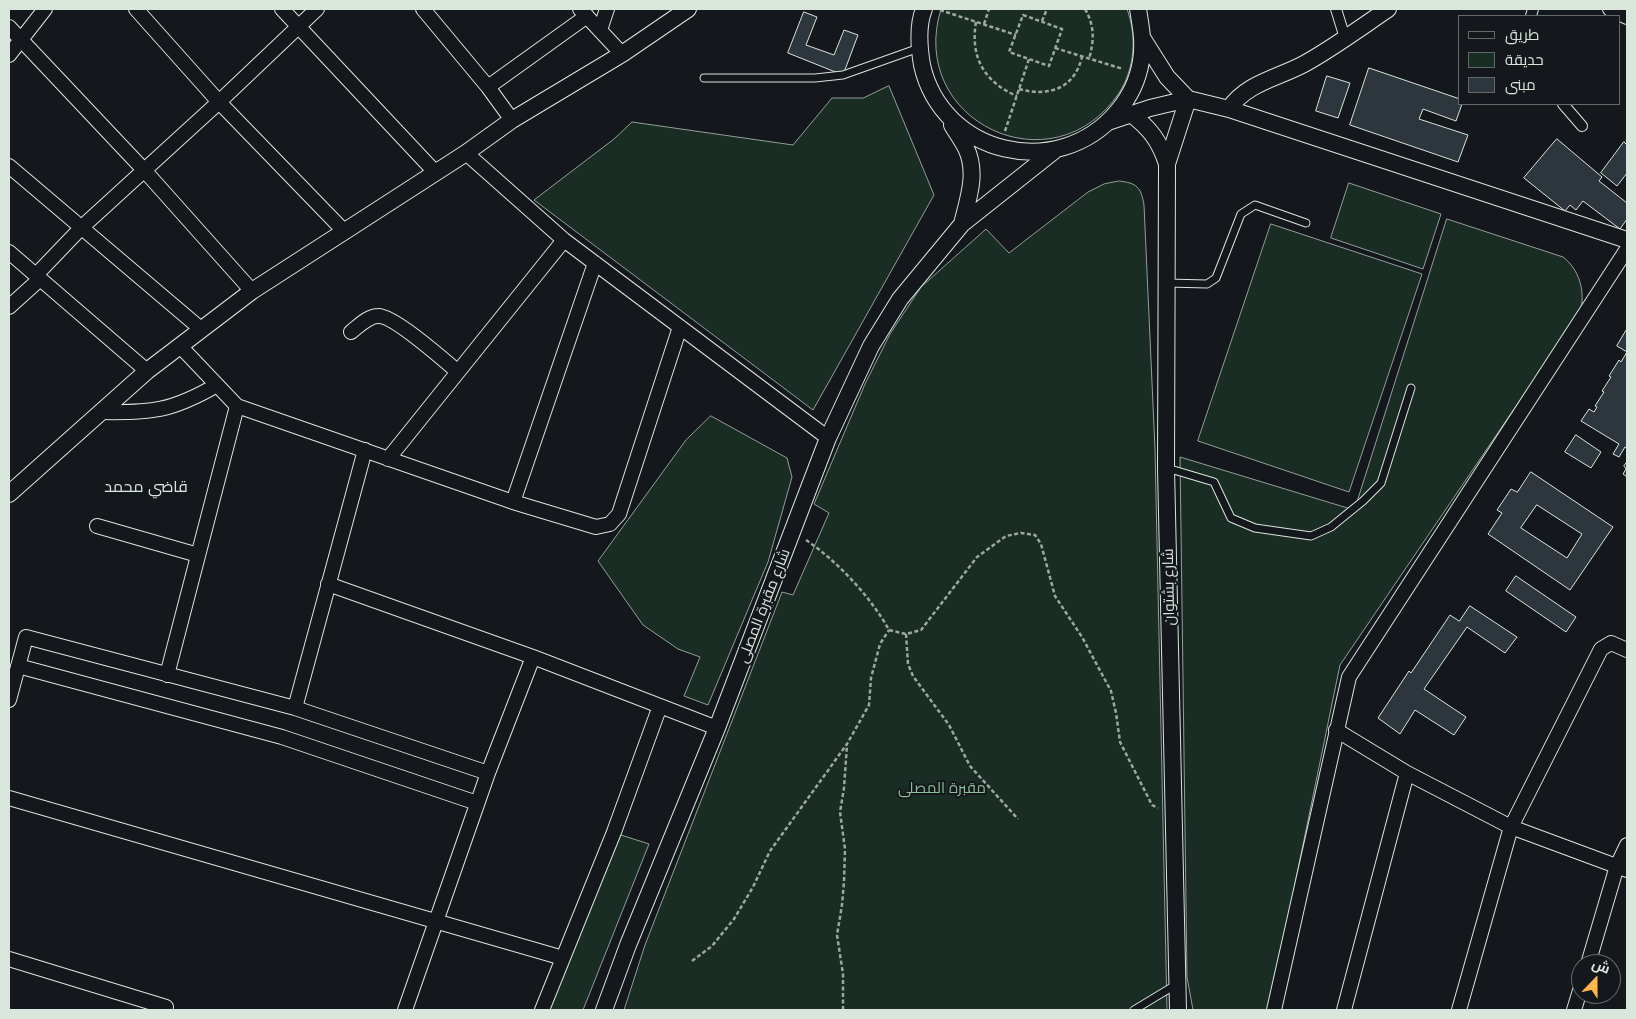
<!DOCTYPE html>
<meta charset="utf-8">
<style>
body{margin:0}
#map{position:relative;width:1636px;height:1019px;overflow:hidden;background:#14181c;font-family:Quicksand,Cairo,sans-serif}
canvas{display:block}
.frame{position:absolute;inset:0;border:10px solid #d8e6dc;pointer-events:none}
.legend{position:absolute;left:1458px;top:15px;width:162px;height:90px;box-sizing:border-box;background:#14181c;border:1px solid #626a69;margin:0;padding:6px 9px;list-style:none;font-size:15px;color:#d8e6dc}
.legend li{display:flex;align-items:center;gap:10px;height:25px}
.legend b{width:25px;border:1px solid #626a69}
.north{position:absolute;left:1571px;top:954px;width:50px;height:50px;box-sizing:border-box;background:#14181c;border:1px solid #626a69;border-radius:50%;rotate:22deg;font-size:14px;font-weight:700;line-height:20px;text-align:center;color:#d8e6dc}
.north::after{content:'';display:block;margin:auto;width:18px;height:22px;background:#ffb74d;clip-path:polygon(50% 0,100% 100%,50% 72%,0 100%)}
</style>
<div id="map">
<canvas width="1636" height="1019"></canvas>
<div class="frame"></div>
<ul class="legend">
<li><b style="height:6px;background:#14181c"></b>طريق</li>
<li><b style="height:14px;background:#1a2d24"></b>حديقة</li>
<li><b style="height:14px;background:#2c363c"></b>مبنى</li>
</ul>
<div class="north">ش</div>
</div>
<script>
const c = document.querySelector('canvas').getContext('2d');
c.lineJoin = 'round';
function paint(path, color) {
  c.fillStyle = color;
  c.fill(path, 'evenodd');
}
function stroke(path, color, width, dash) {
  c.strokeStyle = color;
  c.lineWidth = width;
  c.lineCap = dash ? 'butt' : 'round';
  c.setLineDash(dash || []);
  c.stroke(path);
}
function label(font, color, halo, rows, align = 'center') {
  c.font = font + ' Quicksand,Cairo,sans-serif';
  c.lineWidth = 4;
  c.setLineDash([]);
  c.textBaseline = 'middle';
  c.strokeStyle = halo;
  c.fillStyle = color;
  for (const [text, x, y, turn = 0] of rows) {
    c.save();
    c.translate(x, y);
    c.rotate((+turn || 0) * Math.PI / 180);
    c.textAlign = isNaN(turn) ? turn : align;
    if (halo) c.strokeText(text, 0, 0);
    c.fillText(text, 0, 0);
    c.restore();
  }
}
const green = new Path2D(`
 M941 9H1127C1137 36 1135 68 1119 93 1053 191 906 121 941 9Z
 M889 86 934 195 813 410 534 200 614 139 632 122 793 145 832 98H863Z
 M1119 181C1137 183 1141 187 1144 205L1155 449 1167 1010H624L645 945 782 592 793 595 829 513 814 504 865 384 890 334 921 287 986 229 1009 253 1088 192 1104 184Z
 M1349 183 1441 214 1423 269 1331 238Z
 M1447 219 1563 257C1579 269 1586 292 1580 312L1340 665 1269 1010H1193L1187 977 1180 457 1354 510Z
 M1271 224 1422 274 1349 492 1198 441Z
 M711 416 787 458 792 477 768 562 708 705 684 696 700 657 678 649 643 625 598 561 686 440Z
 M621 835 649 844 583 1010H548Z`);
const building = new Path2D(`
 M804 12 817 17 806 45 834 55 844 30 858 35 843 75 788 53Z
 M1369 68 1460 99V104H1462L1456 121 1423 109 1419 119 1468 135 1458 162 1350 125Z
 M1327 76 1350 83 1338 118 1316 111Z
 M1557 139 1602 177 1599 181 1627 203V219L1620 229 1583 201 1576 210 1570 205 1565 211 1524 178Z
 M1624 142 1627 145V173L1617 186 1601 173Z
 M1627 329V448L1625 447 1619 457 1613 454 1619 444 1581 421 1589 409 1594 412 1597 407 1595 406 1604 392 1602 391 1611 377 1609 376 1619 360 1621 362 1627 352 1617 346Z
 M1576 435 1601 452 1591 468 1565 452Z
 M1627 462V477L1623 474 1626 469 1624 466Z
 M1531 472 1613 527 1570 590 1488 534 1502 513 1497 510 1511 489 1517 492ZM1537 505 1582 534 1567 558 1521 528Z
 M1516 576 1576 617 1566 632 1506 591Z
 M1470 606 1517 637 1505 653 1467 627 1424 689 1466 717 1454 735 1415 710 1400 734 1378 718 1409 671 1411 673 1450 615 1459 621Z`);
const path = new Path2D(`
 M1085 9C1095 26 1094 41 1089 59
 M940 10 1016 35
 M1023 15 1062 29 1049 66 1009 52Z
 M1042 21 1047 9
 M976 22C970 57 984 82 1017 96
 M984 24 989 9
 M1055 48 1123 69
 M1019 89C1049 97 1074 89 1082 57
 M1005 131 1029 59
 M806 540C837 561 871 597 889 630L906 634 921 630 977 557 1006 536 1021 533 1035 535 1041 544 1055 596 1082 637 1111 691 1116 713 1120 742 1152 805 1158 808
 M906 634 908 664 913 676 949 725 970 766 1018 819
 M692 961 712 946 734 919 753 887 770 851 847 744 869 705 871 678 880 644 889 630
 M843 1010V974L837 935 842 905 844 882 845 849 840 812 844 788 847 745`);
const service = new Path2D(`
 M704 78H815L843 75 919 48
 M1167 283 1207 284 1216 278 1241 214 1255 205 1306 223
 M1167 468 1214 482 1231 518 1255 528 1311 536 1331 527 1363 501 1381 483 1411 388
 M1134 1010 1177 984`);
const pedestrian = new Path2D(`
 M1336 9 1345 38
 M1531 16 1533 9
 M1563 104 1582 126`);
const minor = new Path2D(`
 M136 9 219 102 345 232
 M282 9 435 172
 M423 9 488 87 512 120
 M580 9 622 54
 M1610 9 1627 17
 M9 27 144 170 252 291
 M600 30 607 9
 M9 55 45 9
 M488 87 587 16
 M466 153 564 240 828 438
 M9 166 201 329
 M9 252 147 371
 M36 275 82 227 219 102 317 9
 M9 307 40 279
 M351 332C359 326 368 316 378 316 393 315 444 360 458 372
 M180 346 237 406 513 502 596 527 610 524 619 514 680 327
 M101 412C152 413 172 411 217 385
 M388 459 564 240
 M513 502 595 263
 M97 526 198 555
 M328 584 533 657 717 728
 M18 666 282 737 477 803
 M167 675 237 406
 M9 700 26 637 295 708 488 773
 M295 708 365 450
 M1336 730 1407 773 1511 827 1627 870
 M9 798 563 958
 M9 959 166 1007 165 1010
 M1588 964 1617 866 1627 845
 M405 1010 488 773 533 657
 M542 1010 614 832 660 706
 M1274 1010 1349 677 1627 249
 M1344 1010 1407 773
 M1459 1010 1511 827 1601 649 1611 643 1627 650
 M1574 1010 1581 987`);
const tertiary = new Path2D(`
 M924 9C917 26 919 47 922 65 942 155 1058 182 1117 112 1129 98 1138 80 1141 61 1144 43 1141 27 1138 9
 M1143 39 1167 77 1188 99
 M1229 109C1246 83 1278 78 1304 64 1333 48 1360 28 1388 9
 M1131 114C1150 128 1160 142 1167 164
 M1108 122 1150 108 1188 99 1229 109 1627 240
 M952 125C956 132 962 140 966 148 978 173 968 199 962 224
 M9 494 147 371 252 291 466 153 512 120 622 54 688 9
 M604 1010 628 945 717 728 828 438 871 346 900 299 962 224 1054 151
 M1178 1010 1166 468 1167 164 1188 99`);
const streetNames = [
 ["شارع بشتوان",1169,587,-91],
 ["شارع مقبرة المصلى",764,606,-69]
];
const parkNames = [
 ["مقبرة المصلى",942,788]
];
const neighbourhoodNames = [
 ["قاضي محمد",146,487]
];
paint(green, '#1a2d24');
stroke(green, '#939e99', 1);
paint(building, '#2c363c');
stroke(building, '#d8e6dc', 1);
stroke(service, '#d8e6dc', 9);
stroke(pedestrian, '#d8e6dc', 12);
stroke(minor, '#d8e6dc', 16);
stroke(tertiary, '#d8e6dc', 18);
stroke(path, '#9da8a2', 2.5, [4, 2.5]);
stroke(service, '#14181c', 7);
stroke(pedestrian, '#14181c', 10);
stroke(minor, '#14181c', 14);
stroke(tertiary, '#14181c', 16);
label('15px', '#d8e6dc', '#14181c', streetNames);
label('15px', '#8ac095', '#14181c', parkNames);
label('16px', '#d8e6dc', '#14181c', neighbourhoodNames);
</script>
